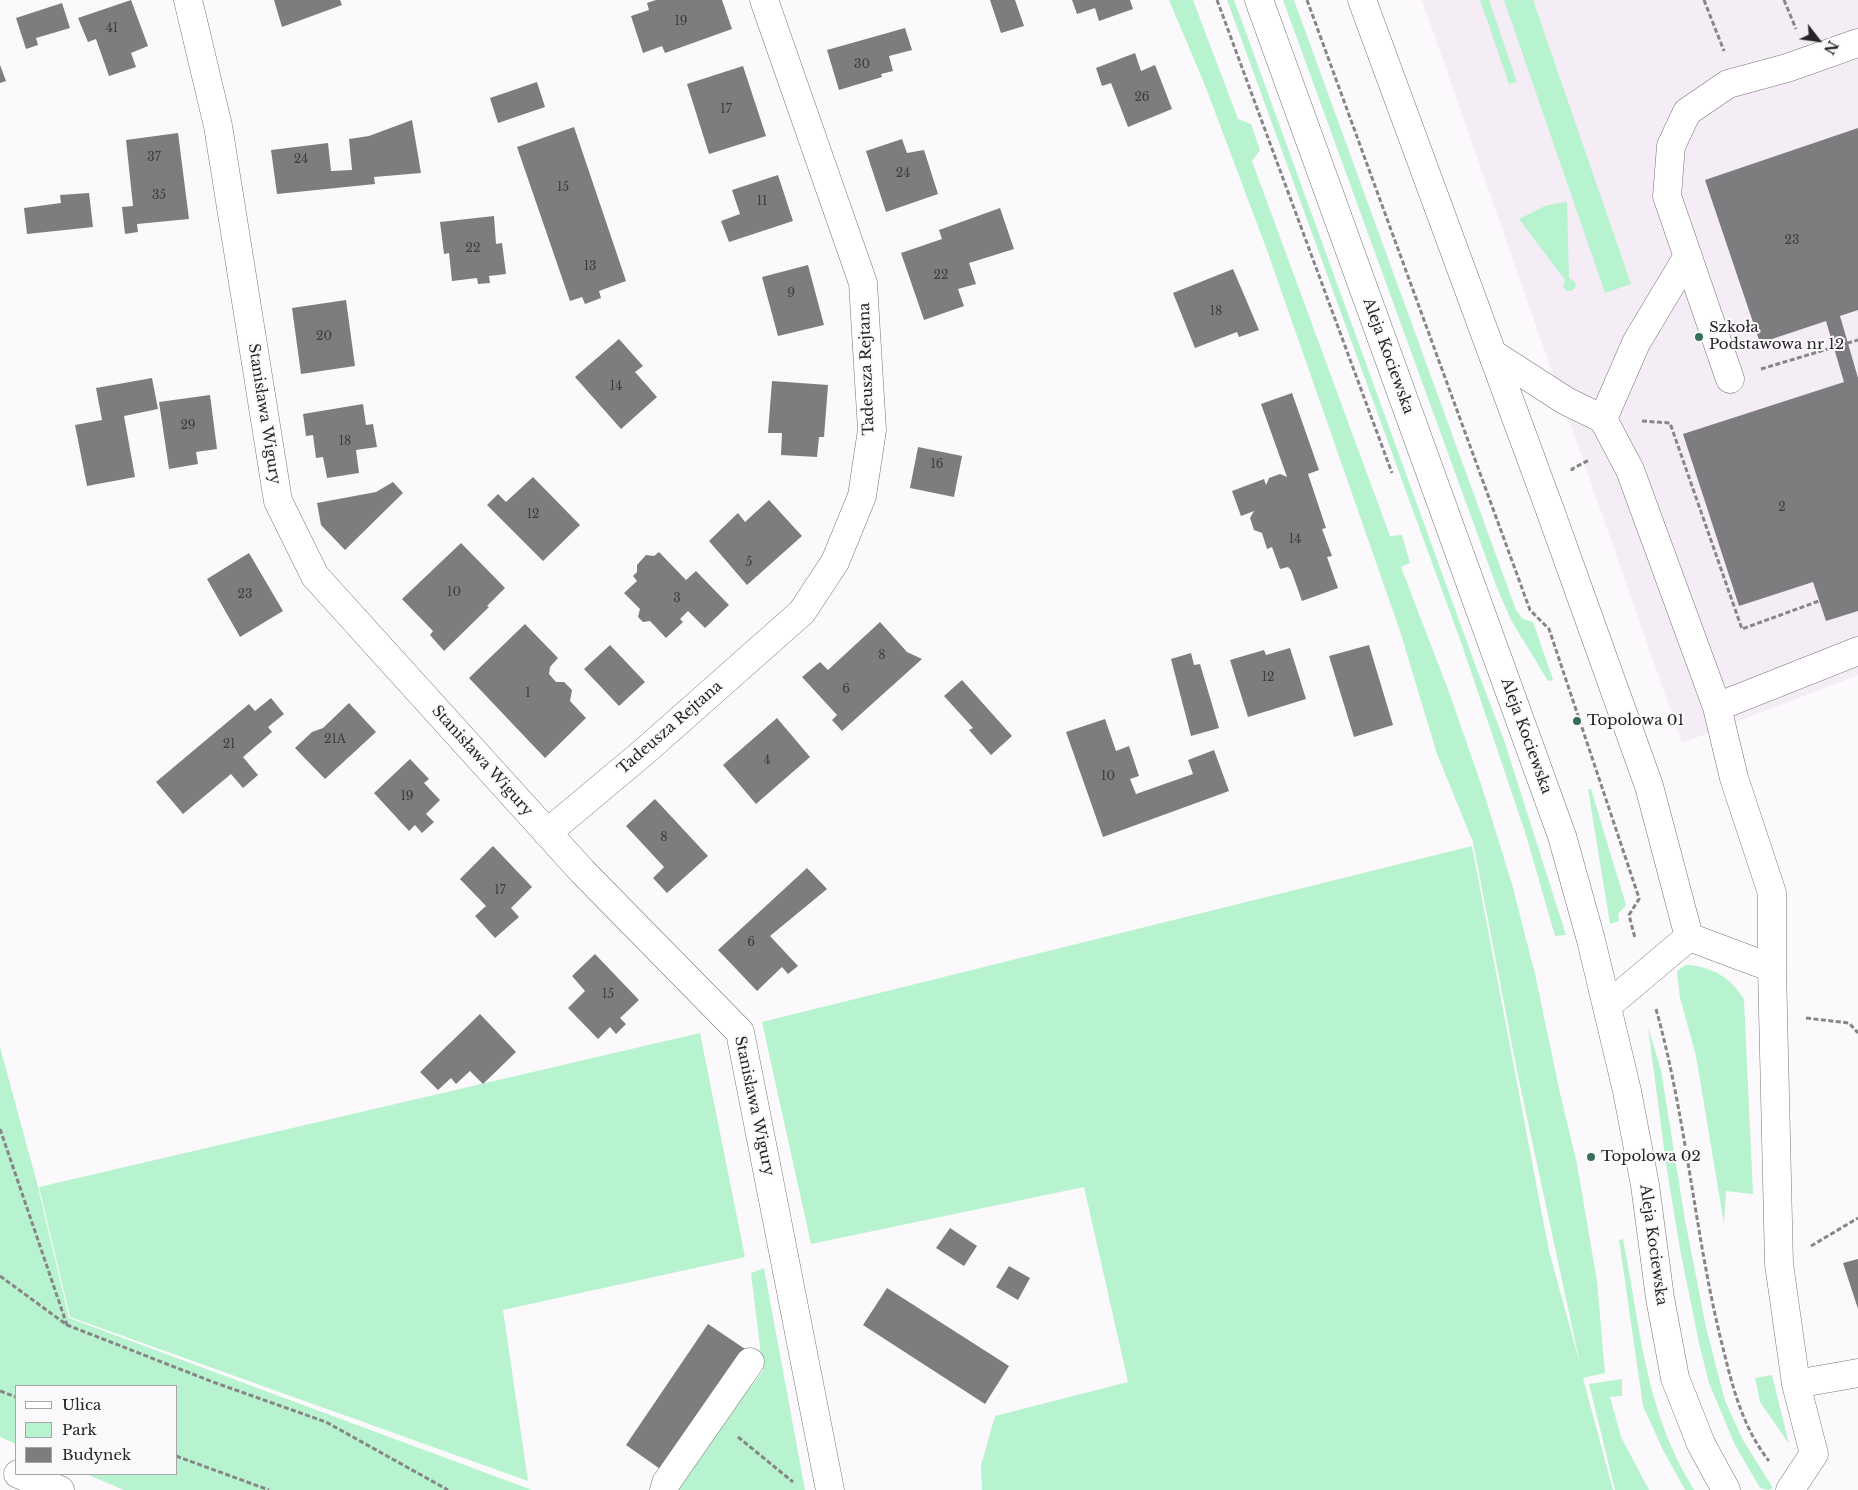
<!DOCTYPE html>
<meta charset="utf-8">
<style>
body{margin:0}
#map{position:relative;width:1858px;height:1490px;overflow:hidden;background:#fcf9fc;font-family:"Libre Baskerville",serif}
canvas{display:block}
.legend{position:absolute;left:15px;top:1385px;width:162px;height:90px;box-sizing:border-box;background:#fcf9fc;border:1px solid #a7a5a7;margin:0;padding:6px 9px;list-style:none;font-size:15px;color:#272627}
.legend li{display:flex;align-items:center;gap:10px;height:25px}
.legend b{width:25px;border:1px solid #a7a5a7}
.north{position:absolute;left:1793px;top:15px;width:50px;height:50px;-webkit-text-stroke:4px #fcf9fc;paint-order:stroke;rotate:120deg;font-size:14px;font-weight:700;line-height:20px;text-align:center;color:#272627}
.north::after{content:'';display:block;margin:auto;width:18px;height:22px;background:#272627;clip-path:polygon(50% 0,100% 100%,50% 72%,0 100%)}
</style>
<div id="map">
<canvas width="1858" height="1490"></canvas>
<ul class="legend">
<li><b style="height:6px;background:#fff"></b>Ulica</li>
<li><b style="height:14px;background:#b8f3cf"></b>Park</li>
<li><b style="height:14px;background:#7d7c7f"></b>Budynek</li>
</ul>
<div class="north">N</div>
</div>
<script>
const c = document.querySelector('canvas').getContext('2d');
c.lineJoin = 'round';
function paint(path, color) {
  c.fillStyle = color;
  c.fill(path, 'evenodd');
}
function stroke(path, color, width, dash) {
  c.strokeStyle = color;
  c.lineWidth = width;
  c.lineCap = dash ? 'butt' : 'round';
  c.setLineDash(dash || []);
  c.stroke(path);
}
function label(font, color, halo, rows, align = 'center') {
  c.font = font + ' "Libre Baskerville",serif';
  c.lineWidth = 4;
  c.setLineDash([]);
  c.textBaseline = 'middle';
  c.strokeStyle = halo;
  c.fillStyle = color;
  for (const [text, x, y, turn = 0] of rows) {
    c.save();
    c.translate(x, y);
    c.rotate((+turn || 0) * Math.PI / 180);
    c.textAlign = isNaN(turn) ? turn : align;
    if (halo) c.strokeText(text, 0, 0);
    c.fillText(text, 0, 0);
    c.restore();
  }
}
const built = new Path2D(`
 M1422 0H1858V675L1682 743Z`);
const green = new Path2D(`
 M1169 0H1193L1238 119 1251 124 1260 150 1252 161 1390 536 1402 535 1410 563 1401 567 1449 692 1481 784 1512 884 1535 974 1560 1093 1577 1164 1597 1281 1605 1373 1583 1378 1613 1490H982L981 1465 995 1416 1128 1382 1084 1187 811 1244 762 1022 1472 846 1549 1251 1580 1364 1517 1071 1473 842 1437 754 1400 631 1268 253 1206 88Z
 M1227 0H1234L1240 16 1476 667 1504 740 1566 935 1555 936 1525 832 1462 645Z
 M1283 0H1294L1516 610 1523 619 1533 622 1553 680 1548 681 1511 620 1497 588Z
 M1480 0H1489L1517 82 1509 84Z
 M1504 0H1533L1631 284 1605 293Z
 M1567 202 1569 278 1576 283 1575 288 1571 291H1567L1563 287 1565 280 1519 219 1547 205Z
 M1588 789H1591L1626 905 1618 914 1619 921 1610 924Z
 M1686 965C1711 966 1730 977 1744 999L1753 1194 1726 1191 1724 1224 1696 1056 1680 998 1677 971Z
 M1648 1027 1661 1070 1685 1220 1706 1327 1725 1401 1743 1440 1773 1488 1768 1490 1760 1488 1735 1445 1709 1383 1699 1343 1680 1249 1666 1164Z
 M700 1033 745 1257 503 1310 528 1481 70 1317 39 1187Z
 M0 1047 37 1183 69 1318 532 1490H124L86 1474H176V1386H16V1444L0 1437Z
 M1623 1239C1641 1330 1644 1408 1694 1490H1685L1663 1450 1643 1406 1619 1240Z
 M764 1268 805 1490H670L763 1371 751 1273Z
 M1772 1375 1789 1444 1760 1402 1755 1378Z
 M1622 1379V1396L1610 1397 1621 1437 1649 1490H1615L1589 1384Z`);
const building = new Path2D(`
 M131 0 148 46 131 53 136 67 109 76 96 39 88 42 78 18Z
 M274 0H340L342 5 282 27Z
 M656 0H722L732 29 665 53 662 46 643 53 631 16 649 10 647 3Z
 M990 0H1015L1024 26 1001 33Z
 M1072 0H1130L1133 9 1099 21 1095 8 1077 14Z
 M62 3 70 28 36 38 38 45 26 49 16 18Z
 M905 28 912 50 889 56 893 71 881 74 882 77 839 90 827 50Z
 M1135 53 1141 71 1155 65 1172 109 1128 127 1111 83 1102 86 1096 68Z
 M0 65 6 81 0 83Z
 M743 66 766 136 709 154 687 84Z
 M537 82 545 107 498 123 490 98Z
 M412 120 421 173 374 177 375 184 277 194 271 150 328 143 331 171 352 170 349 139 369 136Z
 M574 127 626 281 599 291 601 298 585 304 582 297 570 301 517 147Z
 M1858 128V310L1840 316 1858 378V611L1826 621 1813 582 1739 606 1683 434 1844 382 1826 321 1760 343 1705 180Z
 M178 133 189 219 137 224 138 232 125 234 122 207 133 206 126 140Z
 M902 139 907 153 924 150 938 194 886 212 866 151Z
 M778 175 793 221 729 242 721 221 740 214 732 190Z
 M89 193 93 227 27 234 24 208 61 203 60 195Z
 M1000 208 1014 249 969 263 976 284 958 289 964 306 924 320 901 253 942 239 939 230Z
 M494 216 496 244 502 243 506 274 489 276 490 283 478 284 477 278 452 281 449 253 444 254 440 222Z
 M808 265 824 325 778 336 762 277Z
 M1233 269 1259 330 1239 337 1237 332 1195 348 1173 293Z
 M346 300 355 366 301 374 292 308Z
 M619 339 643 366 635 372 657 397 621 429 575 377Z
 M152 378 158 409 124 416 135 477 87 486 75 425 102 420 96 388Z
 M772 381 828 385 824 437H819L817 457 781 455 782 433H768Z
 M1292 393 1319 470 1308 474 1326 528 1322 529 1332 556 1327 557 1338 588 1302 601 1291 570 1288 567 1280 569 1272 547 1267 549 1262 533 1254 530 1250 518 1254 511 1241 516 1232 491 1264 479 1266 485 1269 478 1280 474 1287 477 1261 404Z
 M210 395 217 449 196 452 198 464 169 469 159 402Z
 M363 404 366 425 373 424 377 447 356 450 359 473 327 478 323 457 316 458 313 435 306 436 303 414Z
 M918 447 962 456 954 497 910 488Z
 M533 477 580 525 543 561 487 505 498 494 506 502Z
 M393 482 403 493 345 550 321 525 317 503 376 492Z
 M769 500 802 536 747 585 709 541 738 513 745 522Z
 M461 543 505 588 487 606 489 607 444 651 430 635 433 631 402 599Z
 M659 552 686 580 696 571 729 605 705 628 688 611 680 619 683 622 666 638 650 621 643 622 638 617 640 609 624 593 637 581 633 576 637 572V565L646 555 654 556Z
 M249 553 283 611 240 637 207 579Z
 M880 622 907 652 922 659 842 731 832 720 837 715 802 677 820 662 828 670Z
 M525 624 558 658 550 667 549 674 556 682H564L572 690 570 701 586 718 545 758 469 678Z
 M610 645 645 682 619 706 584 669Z
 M1369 645 1393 725 1354 737 1329 656Z
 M1290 648 1306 699 1248 717 1230 660 1264 650 1266 655Z
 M1191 653 1194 665 1200 664 1219 728 1191 736 1171 659Z
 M962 680 1012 736 991 755 969 730 973 728 944 696Z
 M271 698 284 714 268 727 272 732 243 757 258 775 243 788 231 774 183 814 156 782 249 704 255 711Z
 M349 703 376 732 325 779 295 748 312 732 323 728Z
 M777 718 810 757 756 804 723 765Z
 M1105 719 1116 751 1129 746 1139 776 1130 779 1136 794 1193 774 1188 760 1214 750 1229 791 1103 837 1066 732Z
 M410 759 429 779 424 783 440 800 426 814 434 822 422 833 415 825 409 831 374 793Z
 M655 799 708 856 667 893 653 878 664 867 626 826Z
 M493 846 532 887 511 908 519 917 495 938 475 916 486 906 460 879Z
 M807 868 827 889 770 936 798 966 788 974 782 967 757 991 718 950Z
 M595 954 639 1000 620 1018 626 1024 616 1034 610 1027 598 1039 568 1008 585 991 572 976Z
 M480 1014 516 1052 483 1084 470 1071 456 1084 451 1078 438 1090 420 1072Z
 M950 1228 977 1246 964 1266 936 1248Z
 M1858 1259V1309L1843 1263Z
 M1009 1266 1030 1278 1018 1300 996 1287Z
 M887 1288 1009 1366 985 1404 863 1325Z
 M708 1324 745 1349 663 1471 626 1445Z`);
const path = new Path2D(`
 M1217 0 1392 473
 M1307 0 1530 610 1549 629 1638 895 1639 899 1629 915 1635 938
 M1704 0 1724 51
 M1784 0 1796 29
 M1761 369 1858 340
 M1642 421 1670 423 1742 629 1819 601
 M1572 471V469L1589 460
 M1656 1009C1686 1116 1694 1228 1720 1336 1731 1380 1740 1424 1769 1461
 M1806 1018 1849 1023 1858 1033
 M0 1129 67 1325
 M1811 1246 1858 1218
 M0 1276 67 1325 213 1382 326 1422 448 1490
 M0 1391 16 1397
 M738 1437 793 1482
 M176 1456 269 1490`);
const minor = new Path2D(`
 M188 0 218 126 278 501 315 576 582 871 740 1032 830 1490
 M1259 0 1562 836 1591 940 1627 1091 1645 1185 1660 1298 1675 1378 1701 1444 1726 1490
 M1362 0 1550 510 1649 786 1689 937 1772 968 1779 1264 1796 1384 1814 1454 1790 1490
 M1493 354 1566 401 1603 419 1630 470 1717 707 1734 778 1772 893V968
 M1730 379 1667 196 1671 146 1687 112 1728 84 1787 68 1858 43
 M1603 419 1636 343 1688 256
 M1717 707 1858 651
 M547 833 645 751 802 612 835 562 862 496 872 430 863 283 764 0
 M1607 1006 1689 937
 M1796 1384 1858 1373
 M664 1490 666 1483 750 1362`);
const major = new Path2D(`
 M18 1474 60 1490`);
const markers = [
 [1699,337,5,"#356f59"],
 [1577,721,5,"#356f59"],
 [1591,1157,5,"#356f59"]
];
const numberNames = [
 ["19",681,22],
 ["41",112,29],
 ["30",862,65],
 ["26",1142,98],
 ["17",726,110],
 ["37",154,158],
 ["24",301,160],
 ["24",903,174],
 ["15",563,188],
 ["35",159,196],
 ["11",762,202],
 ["23",1792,241],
 ["22",473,249],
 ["13",590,267],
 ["22",941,276],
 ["9",791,294],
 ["18",1216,312],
 ["20",324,337],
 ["14",616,387],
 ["29",188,426],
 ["18",345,442],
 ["16",937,465],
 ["2",1782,508],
 ["12",533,515],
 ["14",1295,540],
 ["5",749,563],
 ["10",454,593],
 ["23",245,595],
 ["3",677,599],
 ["8",882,656],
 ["12",1268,678],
 ["6",846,690],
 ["1",528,694],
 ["21A",335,740],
 ["21",229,745],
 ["4",767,761],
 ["10",1108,777],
 ["19",407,797],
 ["8",664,838],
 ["17",500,891],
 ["6",751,943],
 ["15",608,995]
];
const poiNames = [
 ["Szkoła",1709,328],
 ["Podstawowa nr 12",1709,345],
 ["Topolowa 01",1587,721],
 ["Topolowa 02",1601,1157]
];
const streetNames = [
 ["Aleja Kociewska",1388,356,70],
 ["Tadeusza Rejtana",867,369,-92],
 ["Stanisława Wigury",264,414,81],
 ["Tadeusza Rejtana",670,728,-41],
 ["Aleja Kociewska",1526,736,70],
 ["Stanisława Wigury",482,761,48],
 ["Stanisława Wigury",754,1106,78],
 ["Aleja Kociewska",1653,1245,82]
];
paint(built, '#f5edf6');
paint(green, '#b8f3cf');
paint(building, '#7d7c7f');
stroke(minor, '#787578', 29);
stroke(major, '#787578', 29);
stroke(path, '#878587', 3, [5, 2.5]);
stroke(minor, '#fff', 28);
stroke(major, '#fff', 28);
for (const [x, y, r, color] of markers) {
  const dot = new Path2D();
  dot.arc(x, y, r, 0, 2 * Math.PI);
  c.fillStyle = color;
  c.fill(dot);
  stroke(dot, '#fcf9fc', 2);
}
label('12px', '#3c3c3d', null, numberNames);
label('15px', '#272627', '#fcf9fc', poiNames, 'left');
label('15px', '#272627', '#fcf9fc', streetNames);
</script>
